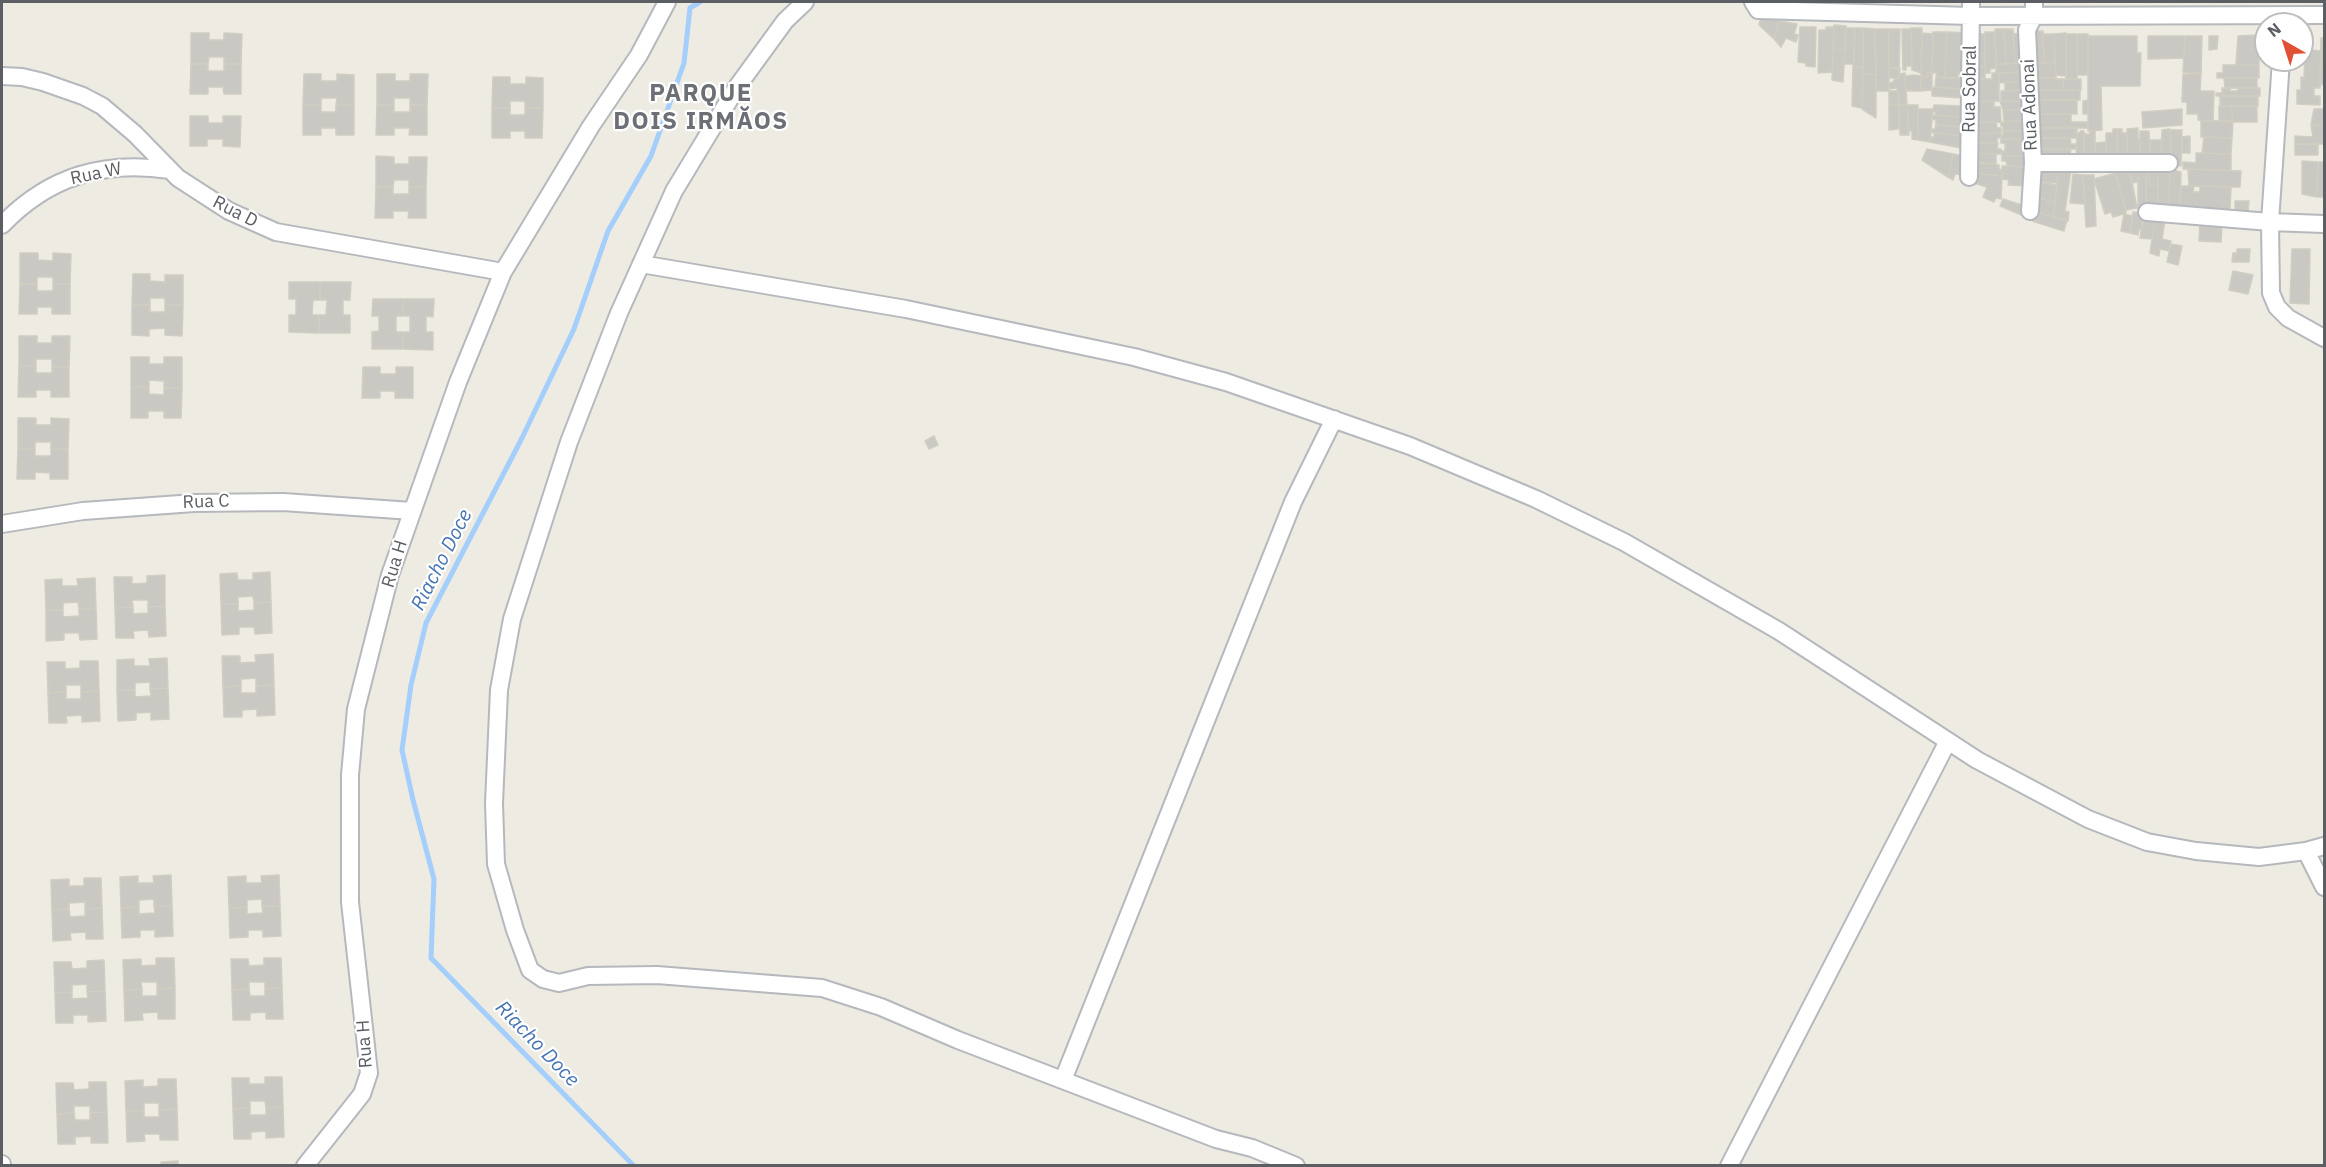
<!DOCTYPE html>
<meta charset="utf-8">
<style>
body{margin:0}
#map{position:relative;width:2326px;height:1167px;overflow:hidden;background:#edebe2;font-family:"IBM Plex Sans",sans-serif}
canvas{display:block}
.frame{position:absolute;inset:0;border:3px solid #5b5e63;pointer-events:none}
.north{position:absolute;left:2254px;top:12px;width:60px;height:60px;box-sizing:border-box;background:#fff;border:2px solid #bdbfc1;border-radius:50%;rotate:321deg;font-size:16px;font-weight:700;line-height:24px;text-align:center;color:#5b5e63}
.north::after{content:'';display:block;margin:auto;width:21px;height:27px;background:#e14f34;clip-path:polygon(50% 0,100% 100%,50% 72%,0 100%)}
</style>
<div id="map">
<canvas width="2326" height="1167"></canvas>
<div class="frame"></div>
<div class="north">N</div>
</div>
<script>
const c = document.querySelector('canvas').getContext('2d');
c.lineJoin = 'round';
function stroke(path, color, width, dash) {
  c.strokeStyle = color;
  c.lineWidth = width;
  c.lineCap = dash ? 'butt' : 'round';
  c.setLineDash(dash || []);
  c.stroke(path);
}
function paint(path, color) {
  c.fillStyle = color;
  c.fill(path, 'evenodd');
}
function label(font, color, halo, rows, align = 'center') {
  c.font = font + ' "IBM Plex Sans",sans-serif';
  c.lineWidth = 4.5;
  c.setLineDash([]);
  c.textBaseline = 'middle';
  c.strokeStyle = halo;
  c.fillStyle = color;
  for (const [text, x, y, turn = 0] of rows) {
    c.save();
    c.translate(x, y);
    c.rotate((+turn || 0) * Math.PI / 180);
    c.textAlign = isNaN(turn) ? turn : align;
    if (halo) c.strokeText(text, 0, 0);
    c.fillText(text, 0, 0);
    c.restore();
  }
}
const stream = new Path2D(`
 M634 1166 431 958 434 879 413 800 402 750 411 685 426 623 521 440 574 329 608 231 651 156 684 63 690 8 700 2`);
const building = new Path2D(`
 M1761 18 1779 21 1774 39 1759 25Z
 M1779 21 1797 24 1794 34 1798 35 1796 42 1786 38 1781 47 1774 39Z
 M1834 25 1846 26 1845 50 1833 49Z
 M1800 27H1816L1815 67 1806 66V63L1798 62Z
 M1826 27H1834L1832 72 1818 73 1819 30H1826Z
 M1846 28H1855L1854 64H1844Z
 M1855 28H1863V67H1853Z
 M1863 28 1875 29 1876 75 1863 74Z
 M1911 28H1922L1921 73 1912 70Z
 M1875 29H1889V91H1876Z
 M1889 29H1900L1899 69 1889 68Z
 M1902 29H1911L1912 66H1906V70H1903Z
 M1995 29H2004L2006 64H1996Z
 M2004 29H2013L2015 63 2006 64Z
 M2034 31H2043L2044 63H2034Z
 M1933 32H1947L1945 78 1936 77 1937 73H1932Z
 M1947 32 1966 33 1964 74H1958V78H1945Z
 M1985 32H1995L1996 64V68L1990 69V73H1985Z
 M191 33H209V40H224V33L242 34 241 64H224V57H209L208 64H191Z
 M1922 33 1933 34 1932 72H1928V77L1921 76Z
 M2024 33 2026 62 2015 63 2013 34Z
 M2066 33V76L2056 75 2054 34Z
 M1976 34H1985V54H1975Z
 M2043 34H2054L2055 62 2044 63Z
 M2066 34H2077V79H2066Z
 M2077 34H2088V75H2077Z
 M2259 35V65H2236L2238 36Z
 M2088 36H2137V53H2141L2140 86H2101L2102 130 2088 131Z
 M2148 36H2185L2184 58 2148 59Z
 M2185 36H2202L2201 73 2183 72Z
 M2209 36H2218L2217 49 2209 50Z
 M2321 38H2324V85L2320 84Z
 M1833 49 1845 50 1843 82 1832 80Z
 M2312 50 2321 51 2320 88H2314V96H2320V105L2297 104V90H2301V77L2304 78 2305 53H2312Z
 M1975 54H1985V67H1975Z
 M2055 62 2056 78H2034L2037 63Z
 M2024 63 2025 72 1996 73V64Z
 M191 64H208V71H224V64H241V94H224L223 87H208V94H190Z
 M2223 65H2259V78H2217V73H2223Z
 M1853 67H1863L1862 108 1852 106Z
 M1975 67H1985V79H1974Z
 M1889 68H1900L1899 78H1889Z
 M1928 72H1932V90L1921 91V76L1928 77Z
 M2025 72V81L1999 83V73Z
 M1905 73 1907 105H1899L1897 88 1889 89V83L1893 82 1895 78H1899L1900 74Z
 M1992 73H1999V101L1974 102V79H1992Z
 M304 74H321V81H337V74L354 75V105H336L337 98H321V105H303Z
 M377 74H395V81H410V74H428L427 105H410V98H394V105H377Z
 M1863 74 1876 75V118L1862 109Z
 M2183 74H2201L2200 91H2214L2213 121 2198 120V114H2187V102H2182Z
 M1914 75 1921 76V91H1906L1905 76Z
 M493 77H510V84H526V77L543 78V108H525V101H510V108H492Z
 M1936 77 1964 78 1963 89 1935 87Z
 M2034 78 2063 79V90H2034Z
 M2224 78H2257V88H2225Z
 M2063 79H2081V90H2063Z
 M2025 81V90L2005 91V82Z
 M1932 87 1963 89V98L1932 96Z
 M2222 88H2230V91H2238V88H2260V96H2216V93H2222Z
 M2025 90 2026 101H2001V91Z
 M2034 90H2080V100H2034Z
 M1889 91H1898L1899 105H1889Z
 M2220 96H2258V106H2220Z
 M2034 100 2077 101V114H2034Z
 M2088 100V114H2083V101Z
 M1994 101V107H2000L2001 122 1973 123 1974 102Z
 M2000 101H2026V110H2003Z
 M303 105H321V112H336V105H354V135H336V128H321V135H303Z
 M377 105H394V112H410V105H427V135H409L410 128H394V135H376Z
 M1889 105H1899V129L1889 130Z
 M1899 105H1907L1909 135H1900Z
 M1907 105H1918V140L1912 139V131H1909Z
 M1934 105 1963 106 1962 117 1935 115 1936 112H1933Z
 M2219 106H2231L2233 122 2219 121Z
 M2231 106H2257V122H2233Z
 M492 108H510V115H525V108H543L542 138H525V131H510V138H492Z
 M1918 109H1933L1930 142 1918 140Z
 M2182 109V125L2143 128 2142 112Z
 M2314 109H2324V125H2311Z
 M2003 110H2026L2027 120 2004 122Z
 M2036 114H2071V122H2088V128H2036Z
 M1933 115 1962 117V127L1936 125V120L1932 119Z
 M190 116H208V123H223V116H241L240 147 223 146V139H207V146H190Z
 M2027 120V131H2003V126H2001V122Z
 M2201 121H2233L2232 138 2201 137Z
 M1996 122 1997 128H2001V133L1973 134V123Z
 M1936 125 1962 127 1961 136 1931 132V129H1935Z
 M2311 125H2324V144H2295V136L2313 137Z
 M2077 127V138H2037L2036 128Z
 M2138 128V139H2140V158H2127V129Z
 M2113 129H2117V158H2106V133H2113Z
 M2117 129H2122V133H2127V158H2117Z
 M2170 129 2171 157H2161L2162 130Z
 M2170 130H2182L2181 166H2172Z
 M2004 131H2027V139H2001Z
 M2080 131H2084V159H2076L2077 133H2080Z
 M2090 131H2095V159H2084V134H2090Z
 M2140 131H2149L2150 158H2140Z
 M1934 133 1961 136V148L1930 142V137H1934Z
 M2001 133V138H1997V143H1972L1973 134Z
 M2190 136V153H2182V137Z
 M2204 137 2232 138 2231 154 2202 153Z
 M2037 138H2070L2071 144H2077V149H2038Z
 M2001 139H2027L2028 157 2002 155V151H2005V143H2001Z
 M2150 140H2162L2161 157 2150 158Z
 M2106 142V158L2095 159V143Z
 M1972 143H1998L1997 149H2001V154L1972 153Z
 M2295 144 2318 145V155H2295Z
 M1927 149 1953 154 1948 177 1922 160Z
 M2038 149H2071L2070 156 2038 160Z
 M1972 153 1996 154V164L1972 162Z
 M2196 153 2231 154V170L2183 169V162L2196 163Z
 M1953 154 1963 156V175L1955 174 1953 180 1948 177Z
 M2002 155 2028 157V167L2007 166 2006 161H2002Z
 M376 156 394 157V164H409V157H427L426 187H409V180H394L393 187H376Z
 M2302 161 2318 162 2317 197 2302 194Z
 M1972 162 1999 165V169L2002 170V176L1971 173Z
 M2318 162H2324V197H2317Z
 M2002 166 2028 167 2029 186 2008 185 2009 180 2002 179Z
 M2039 167 2054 169V172H2059L2057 183 2037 181Z
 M2129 167 2137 208 2126 210 2114 168Z
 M2129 167H2138V182L2131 183Z
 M2138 167H2146V208H2138Z
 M2149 167H2158V186H2149Z
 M2158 167H2164V172H2170L2169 207H2158Z
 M2059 169 2071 170 2065 211 2069 212 2068 221 2053 217Z
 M2146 169H2149V186H2158V207L2146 208Z
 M2188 169 2241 171 2240 187 2189 186Z
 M2173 170 2181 172 2180 209H2169L2170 171Z
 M1971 173 2002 176 2001 199 1996 198 1994 202 1983 197 1987 187 1971 182Z
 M2116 173 2126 213 2113 217 2111 212 2105 214 2094 179Z
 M2073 174 2083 175 2085 204 2070 203Z
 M2083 175H2094L2096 226 2086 227Z
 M2037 181 2055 185 2057 183 2055 203 2035 197Z
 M2181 186H2194L2193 192H2200V186L2231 187 2230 209 2193 208 2180 210Z
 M376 187H393V194H409V187H426V218H408L409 211H393V218H375Z
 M2035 197 2055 203 2053 217 2033 211Z
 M2003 199 2028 207 2026 217 2000 206Z
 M2235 201H2249L2248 211H2235Z
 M2033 211 2067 220 2064 231 2032 221Z
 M2133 212 2144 213 2142 230 2139 229 2138 235 2130 233Z
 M2124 214 2133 216 2130 233 2121 231Z
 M2143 219H2155L2152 239 2140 238Z
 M2155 219 2165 220 2162 239 2171 241 2169 251 2160 249 2159 256 2150 253Z
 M2200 222 2222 223 2221 242 2199 241Z
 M2171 244 2182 246 2178 265 2167 262Z
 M2237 249H2250L2249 262H2232L2233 253H2237Z
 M2292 249H2310L2309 304 2290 303Z
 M20 253H38V260L53 261V253L71 254 70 284H53V277H37V284H20Z
 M2233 271 2253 275 2248 294 2229 290Z
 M133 274H150V281L165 282V275H183V305H165V298H150V305H132Z
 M289 282H320V300H313L312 315H319V333L289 332V315H296V299H289Z
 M320 282H351L350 300H343V315H350V333H319V315H326L327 300H320Z
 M20 284H37V291H53V284H70V314H52V307H37V314H19Z
 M373 299H403V316H396V332H403V349H372V332L379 331V316H372Z
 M403 299H434L433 317 426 316V332H433V350L403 349V332H410V316H403Z
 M132 305H150V312H165V305H183L182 336 165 335V328L149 329V336L132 335Z
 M19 336H37V343H52V336H70L69 367H52V359H36V366H19Z
 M131 357H149V364H164V357H182V388H164V381L149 380V387H131Z
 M19 366H36V373H52V367H69V397H51V390H36V397H18Z
 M363 367H380V374H396V367H413V398H395V391H380V398H362Z
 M131 387H149V394L164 395V388H182L181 418H164V411H148V418H131Z
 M18 418H36V425H51V418L69 419 68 449H51V442H35V449H18Z
 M934 436 938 445 929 449 925 441Z
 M18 449H35V456H51V449H68V479H50V473L35 472V479H17Z
 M270 572 271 602 254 603 253 596 238 597V604H221L220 574 237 573 238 580H253V573Z
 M165 575V606L148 607V600H132L133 607 115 608 114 577H132V584L147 583V576Z
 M95 578 96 609H79L78 602 63 603V610H46L45 580 62 579V586H78L77 579Z
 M271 602 272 633 255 634 254 627H239V634L222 635 221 604H238V611L254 610V603Z
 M165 606 166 636 149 637 148 630 133 631 134 638H116L115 608 133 607V614L148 613V607Z
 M79 609H96L97 639 80 640 79 633H64V640L46 641V610H63V617L79 616Z
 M273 654 274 685 256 686V678L241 679V686L223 687 222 656H240V663L256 662 255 655Z
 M167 658 168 688 150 689V682L135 683V690H117V660L134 659V666H150L149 659Z
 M80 661H98L99 691 81 692V685H66V692L48 693 47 662H65V669L80 668Z
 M274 685 275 715 257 716V709L242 710V717H224L223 687 241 686V693H256V686Z
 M168 688 169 719 151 720V712L136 713V720L118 721 117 690H135V697L151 696 150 689Z
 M99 691 100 721 82 722V715L66 716 67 723H49L48 693 66 692V699H81V692Z
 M171 875 172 906H154V899L139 900V907L121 908 120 877 138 876V883H154L153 876Z
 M279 875 280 906H262V899L247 900V907L229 908 228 877 246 876V883H262L261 876Z
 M84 878H101L102 908 85 909V902L69 903V909L52 910 51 880 69 879V886H84Z
 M154 906H172L173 936 155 937V930H140V937L122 938 121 908 139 907V914L155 913Z
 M262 906H280L281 936 263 937V930H248V937L230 938 229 908 247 907V914L263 913Z
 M102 908 103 939H86V932L70 933 71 940 53 941 52 910 69 909 70 917 85 916V909Z
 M156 958H174L175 988 157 989V982H141L142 989 124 990 123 960 141 959V966L156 965Z
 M264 958H281L282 988 265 989V982H249V989L232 990 231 959H248L249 966 264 965Z
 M104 960 105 991 87 992V984L72 985V992L55 993 54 962H71L72 969 87 968V961Z
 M175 988V1019H158V1012L142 1013 143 1020 125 1021 124 990 142 989V996H157V989Z
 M282 988 283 1019H266V1012L250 1013V1020H233L232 990 249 989 250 996H265V989Z
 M105 991 106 1021 88 1022V1015H73V1023H56L55 993 72 992V999L88 998 87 992Z
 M265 1077H282L283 1107 266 1108 265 1101H250V1108L233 1109 232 1078H249V1084H265Z
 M158 1079H176L177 1109 159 1110V1103H144V1111H126L125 1081 143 1080V1087L158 1086Z
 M89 1082H106L107 1112 90 1113V1106H74V1113L57 1114 56 1083H73L74 1090 89 1089Z
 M283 1107 284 1137 266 1138V1131L251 1132V1139H234L233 1109 250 1108V1115H266V1108Z
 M177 1109 178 1140H160V1134H144L145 1141 127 1142 126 1111H144V1117H159V1110Z
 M107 1112 108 1143H91V1136L75 1137V1144H58L57 1114 74 1113 75 1120H90V1113Z
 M178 1161V1166H161V1162Z`);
const minor = new Path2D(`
 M805 2 785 21 737 87 674 191 619 313 569 442 512 619 499 690 494 803 496 864 515 930 530 970 543 979 559 983 588 976 657 975 822 988 881 1007 958 1040 1216 1139 1252 1148 1296 1166
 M1753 2 1758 10 1971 16 2324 15
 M2281 60 2270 222 2271 293 2277 307 2288 318 2324 338
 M2 76 22 77 43 82 83 96 102 106 135 134 178 178 229 211 276 232 503 272
 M2033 163H2169
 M1969 177 1971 2
 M2030 211 2033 163 2027 30 2034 16V2
 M2147 212 2270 222 2324 224
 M2 225C49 176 104 160 170 170
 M641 264 906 309 1134 357 1226 382 1410 446 1536 499 1624 542 1779 631 1977 760 2088 819 2147 842 2196 851 2259 857 2306 851 2324 846
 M2 524 83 511 194 503 283 502 412 511
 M2306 851 2324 887
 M1063 1080 1293 502 1334 419
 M2 1164V1166
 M305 1166 362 1094 369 1073 350 902V775L356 709 390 575 458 382 503 272 591 126 639 55 667 2
 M1729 1166 1948 741`);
const streetNames = [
 ["Rua Sobral",1970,89,-89],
 ["Rua Adonai",2030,105,-92],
 ["Rua W",96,174,-12],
 ["Rua D",235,212,27],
 ["Rua C",206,502,-2],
 ["Rua H",395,564,-73],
 ["Rua H",365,1044,-94]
];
const waterNames = [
 ["Riacho Doce",442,560,-63],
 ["Riacho Doce",537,1044,46]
];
const districtNames = [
 ["PARQUE",701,94],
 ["DOIS IRMĂOS",701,122]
];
stroke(stream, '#a4cefb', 5);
paint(building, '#cac8c2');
stroke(building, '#d1cdc1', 1.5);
stroke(minor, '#b5b8bc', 20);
stroke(minor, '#fff', 16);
label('18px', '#5b5e63', '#fff', streetNames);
label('italic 20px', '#4573b4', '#fff', waterNames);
c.letterSpacing = '1.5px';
label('bold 24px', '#6c6f75', '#fff', districtNames);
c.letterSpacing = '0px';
</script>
